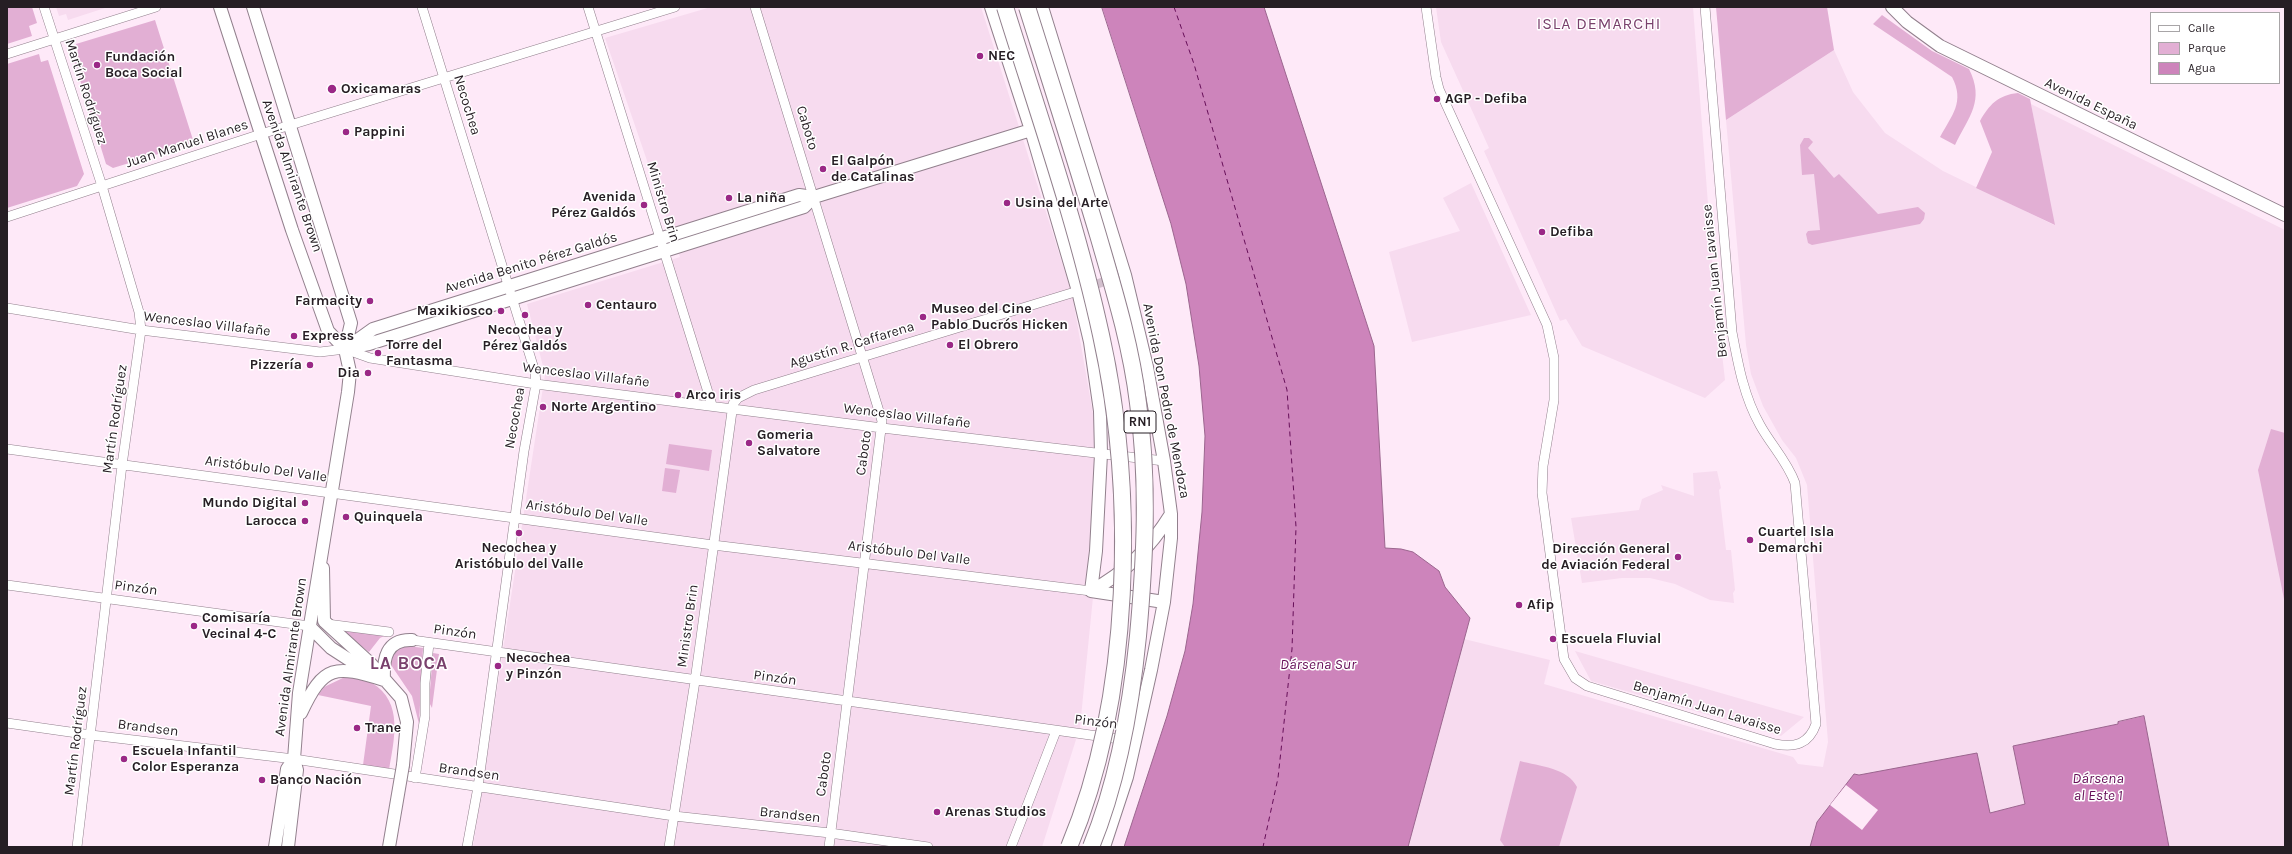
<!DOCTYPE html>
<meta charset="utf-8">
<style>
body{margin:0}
#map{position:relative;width:2292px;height:854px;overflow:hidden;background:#fee9f8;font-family:Karla,sans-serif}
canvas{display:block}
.frame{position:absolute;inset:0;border:8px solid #261e24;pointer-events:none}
.legend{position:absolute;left:2150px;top:12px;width:130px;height:72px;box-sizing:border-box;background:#fff;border:1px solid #a8a5a7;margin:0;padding:5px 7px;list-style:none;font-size:12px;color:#261e24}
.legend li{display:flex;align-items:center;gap:8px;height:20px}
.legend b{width:20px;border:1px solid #a8a5a7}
</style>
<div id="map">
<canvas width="2292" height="854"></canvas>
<div class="frame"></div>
<ul class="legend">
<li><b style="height:5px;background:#fff"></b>Calle</li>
<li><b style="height:11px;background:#e2afd4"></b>Parque</li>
<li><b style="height:11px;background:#cd84bb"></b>Agua</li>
</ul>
</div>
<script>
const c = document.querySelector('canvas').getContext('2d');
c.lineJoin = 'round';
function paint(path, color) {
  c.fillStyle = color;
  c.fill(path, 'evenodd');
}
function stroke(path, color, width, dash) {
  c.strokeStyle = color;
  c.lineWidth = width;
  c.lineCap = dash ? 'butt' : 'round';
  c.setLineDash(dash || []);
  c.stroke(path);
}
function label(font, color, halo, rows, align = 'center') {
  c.font = font + ' Karla,sans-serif';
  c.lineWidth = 3;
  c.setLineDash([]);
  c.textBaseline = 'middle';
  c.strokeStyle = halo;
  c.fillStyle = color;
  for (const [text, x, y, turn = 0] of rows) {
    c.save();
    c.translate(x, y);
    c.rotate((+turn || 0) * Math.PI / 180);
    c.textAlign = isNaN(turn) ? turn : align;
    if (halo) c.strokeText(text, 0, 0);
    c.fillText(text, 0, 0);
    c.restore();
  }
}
const built = new Path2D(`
 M56 7H108L68 20 66 14 59 16Z
 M711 7H981L1072 294 1099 448 1093 597 1080 727 1042 847H473L545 374 527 304 680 257 605 38Z
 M1436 7H1693L1714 283 1725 380 1705 398 1582 346 1566 319 1560 321 1484 151 1489 148 1441 42Z
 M1834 50 1853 92 1885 133 1943 171 2054 225 2031 104 2285 230V847H2169L2144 717 2118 722V724L2013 746 2025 804 1990 813 1854 774 1817 822 1810 847H1408L1464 639 1550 660 1544 684 1793 757 1798 764 1823 767 1828 742 1807 485 1796 458 1782 440 1763 406 1751 374 1746 345 1726 120Z
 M1471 183 1531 315 1412 342 1389 252 1460 231 1443 198Z
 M1717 471 1721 488 1719 490 1726 550H1731L1735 590 1733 593 1734 603 1710 600 1675 584 1650 578H1622L1582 583 1571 518 1639 510 1642 499 1663 490 1661 485 1694 496 1693 473Z
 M1575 651 1804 717 1781 736 1591 681Z`);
const green = new Path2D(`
 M7 7H32L37 23 29 26 32 36 7 44Z
 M1716 7H1827L1834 50 1726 120Z
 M1882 15 1932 51 1969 69C1985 101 1969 116 1955 145L1940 137C1952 115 1965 102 1952 77L1873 24Z
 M155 20 194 143 113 168 106 164 72 54 78 52 76 44Z
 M39 54 41 62 48 60 84 174 77 186 7 208V64Z
 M2018 93 2030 99 2055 225 1976 188 1992 152 1980 121C1989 105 1998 95 2018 93Z
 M1804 138H1809L1813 142 1808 148 1834 178 1839 174 1878 214 1918 207 1925 213 1924 219 1920 224 1812 245 1808 243 1806 234 1808 231 1820 230 1814 174 1802 175 1800 145Z
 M2271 429 2285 433V604L2258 470Z
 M669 444 712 450 709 471 666 464Z
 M665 468 680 470 676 493 662 491Z
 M340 630 386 635 380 638 369 652Z
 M401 645 423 648 419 724 412 696 389 662 390 655Z
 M433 653 439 654 432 708 429 702Z
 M345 677C353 678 365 679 372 683 404 702 394 740 389 770L363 765 371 706 318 695 324 687Z
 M1520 761C1539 766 1568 768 1577 787L1559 847H1505L1500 840Z`);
const water = new Path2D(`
 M1102 7H1264L1374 346 1385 548 1401 549 1413 552 1439 571 1445 587 1470 618 1408 847H1124L1167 716 1185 651 1193 604 1202 512 1205 436 1199 366 1186 284 1171 224Z
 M2144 716 2169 847H1810L1817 822 1854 774 1859 775 1977 753 1990 813 2025 804 2013 746 2118 724V722Z`);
const pier = new Path2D(`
 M1846 785 1878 810 1862 830 1830 805Z`);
const ferry = new Path2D(`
 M1174 7 1194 64 1287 390 1296 527 1292 649 1278 778 1263 847`);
const streetTunnel = new Path2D(`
 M1085 288 1115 278`);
const street = new Path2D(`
 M44 7 102 186 139 312 141 330 122 465 77 847
 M422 7 535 372 536 384 524 451 478 787 467 847
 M588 7 712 405
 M755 7 882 421 829 847
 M1426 7 1436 77 1439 89 1547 325 1554 358V400L1543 466 1542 493 1564 659 1575 678 1587 686 1775 744C1795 748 1809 744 1816 724L1795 483C1787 461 1771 445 1760 425 1744 397 1738 364 1732 332L1705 7
 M7 54 156 7
 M7 217 261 134 675 7
 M7 308 141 330 320 352 345 349 370 358 536 384 882 428 1164 461
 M7 449 713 545 1091 591
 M7 585 309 626
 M327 624 389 632
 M412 640 1126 740
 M7 723 91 735 294 759 674 816 830 833 928 847
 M415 778 425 716V683L429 643
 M669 847 695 681 733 404 738 398 754 390 1078 291
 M1011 847 1056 731`);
const secondary = new Path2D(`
 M220 7 292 230 328 331 345 349
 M253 7 351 323 345 349 350 372 348 392 299 693 294 759 297 770 288 847
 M991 7 1031 130 1078 291 1090 342 1100 411 1101 454 1096 551 1091 591
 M1042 7 1125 275 1147 367 1164 461 1171 514V538L1164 602 1151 670 1127 777 1104 847
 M1892 7 1907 22 1940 46 2285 215
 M348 348 369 344 804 207 814 197
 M345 349 373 329 799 195 814 197 1031 130
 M323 568 324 621 371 664 401 698 407 722 403 765
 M1091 591C1126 572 1150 548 1171 514
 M1091 591 1164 602
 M309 626 331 648 365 670
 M384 680C383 659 386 639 412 640
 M301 713C324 664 335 665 384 680
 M275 847 287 769 294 759`);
const secondaryBridge = new Path2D(`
 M389 847 403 765`);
const highwayBridge = new Path2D(`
 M1005 7C1039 116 1077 224 1101 335 1136 493 1132 697 1069 847
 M1027 7C1051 83 1075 158 1098 235 1114 290 1131 345 1138 403 1149 481 1145 559 1138 636 1131 707 1118 781 1091 847`);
const markers = [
 [980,56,4,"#9a2886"],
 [97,65,4,"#9a2886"],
 [332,89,5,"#9a2886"],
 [1437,99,4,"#9a2886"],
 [346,132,4,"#9a2886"],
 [823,169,4,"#9a2886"],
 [729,198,4,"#9a2886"],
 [1007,203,4,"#9a2886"],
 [644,205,4,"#9a2886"],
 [1542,232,4,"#9a2886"],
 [370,301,4,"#9a2886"],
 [588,305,4,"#9a2886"],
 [501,311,4,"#9a2886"],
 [525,315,4,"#9a2886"],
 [923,317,4,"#9a2886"],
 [294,336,4,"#9a2886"],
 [950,345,4,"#9a2886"],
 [378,353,4,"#9a2886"],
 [310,365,4,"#9a2886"],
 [368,373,4,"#9a2886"],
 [678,395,4,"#9a2886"],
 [543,407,4,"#9a2886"],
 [749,443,4,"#9a2886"],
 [305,503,4,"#9a2886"],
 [346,517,4,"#9a2886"],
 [305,521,4,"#9a2886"],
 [519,533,4,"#9a2886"],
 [1750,540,4,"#9a2886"],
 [1678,557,4,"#9a2886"],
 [1519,605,4,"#9a2886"],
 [194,626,4,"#9a2886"],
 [1553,639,4,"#9a2886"],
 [498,666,4,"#9a2886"],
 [357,728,4,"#9a2886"],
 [124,759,4,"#9a2886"],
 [262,780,4,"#9a2886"],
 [937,812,4,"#9a2886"]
];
const shields = [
 [1140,422,32]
];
const shieldNames = [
 ["RN1",1140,422]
];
const poiNames = [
 ["NEC",988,56],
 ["Fundación",105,57],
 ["Boca Social",105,73],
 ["Oxicamaras",341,89],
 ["AGP - Defiba",1445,99],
 ["Pappini",354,132],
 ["El Galpón",831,161],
 ["de Catalinas",831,177],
 ["Avenida",636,197,"right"],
 ["Pérez Galdós",636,213,"right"],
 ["La niña",737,198],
 ["Usina del Arte",1015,203],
 ["Defiba",1550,232],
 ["Farmacity",362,301,"right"],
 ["Centauro",596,305],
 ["Museo del Cine",931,309],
 ["Pablo Ducrós Hicken",931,325],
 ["Maxikiosco",493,311,"right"],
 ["Necochea y",525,330,"center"],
 ["Pérez Galdós",525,346,"center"],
 ["Express",302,336],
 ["Torre del",386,345],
 ["Fantasma",386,361],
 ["El Obrero",958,345],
 ["Pizzería",302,365,"right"],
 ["Dia",360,373,"right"],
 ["Arco iris",686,395],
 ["Norte Argentino",551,407],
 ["Gomeria",757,435],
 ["Salvatore",757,451],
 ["Mundo Digital",297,503,"right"],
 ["Quinquela",354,517],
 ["Larocca",297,521,"right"],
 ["Cuartel Isla",1758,532],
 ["Demarchi",1758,548],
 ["Necochea y",519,548,"center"],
 ["Aristóbulo del Valle",519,564,"center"],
 ["Dirección General",1670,549,"right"],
 ["de Aviación Federal",1670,565,"right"],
 ["Afip",1527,605],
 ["Comisaría",202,618],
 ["Vecinal 4-C",202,634],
 ["Escuela Fluvial",1561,639],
 ["Necochea",506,658],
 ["y Pinzón",506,674],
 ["Trane",365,728],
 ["Escuela Infantil",132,751],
 ["Color Esperanza",132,767],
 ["Banco Nación",270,780],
 ["Arenas Studios",945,812]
];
const streetNames = [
 ["Martín Rodríguez",86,92,72],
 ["Avenida España",2091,104,26],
 ["Necochea",467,105,73],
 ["Caboto",807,128,73],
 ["Juan Manuel Blanes",187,144,-18],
 ["Avenida Almirante Brown",292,176,71],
 ["Ministro Brin",663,202,73],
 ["Avenida Benito Pérez Galdós",531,263,-17],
 ["Benjamín Juan Lavaisse",1715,281,-96],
 ["Wenceslao Villafañe",207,324,7],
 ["Agustín R. Caffarena",852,345,-17],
 ["Wenceslao Villafañe",586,375,7],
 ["Avenida Don Pedro de Mendoza",1166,401,79],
 ["Wenceslao Villafañe",907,416,7],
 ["Necochea",515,418,-80],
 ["Martín Rodríguez",115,419,-82],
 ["Caboto",864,453,-82],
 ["Aristóbulo Del Valle",266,469,8],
 ["Aristóbulo Del Valle",587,513,8],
 ["Aristóbulo Del Valle",909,553,7],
 ["Pinzón",136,588,8],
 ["Ministro Brin",688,626,-82],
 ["Pinzón",455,632,8],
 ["Avenida Almirante Brown",291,657,-82],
 ["Pinzón",775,678,8],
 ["Benjamín Juan Lavaisse",1707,708,17],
 ["Pinzón",1096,722,7],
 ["Brandsen",148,728,7],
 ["Martín Rodríguez",76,741,-83],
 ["Brandsen",469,772,8],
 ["Caboto",824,774,-82],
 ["Brandsen",790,815,6]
];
const waterNames = [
 ["Dársena Sur",1318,665],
 ["Dársena",2098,779],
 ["al Este 1",2098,796]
];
const quarterNames = [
 ["ISLA DEMARCHI",1599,24]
];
const districtNames = [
 ["LA BOCA",409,664]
];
paint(built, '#f7dbef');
paint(green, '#e2afd4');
paint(water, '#cd84bb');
stroke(water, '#9b658e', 1);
paint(pier, '#fee9f8');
stroke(ferry, '#660e58', 1, [5, 4]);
stroke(streetTunnel, '#d3c0ce', 9, [9, 4.5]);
stroke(street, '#92808d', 10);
stroke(secondary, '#92808d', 14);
stroke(street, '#fff', 9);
stroke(secondary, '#fff', 12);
stroke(secondaryBridge, '#92808d', 14, []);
stroke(highwayBridge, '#92808d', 18, []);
stroke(secondaryBridge, '#fff', 12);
stroke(highwayBridge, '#fff', 16);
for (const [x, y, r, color] of markers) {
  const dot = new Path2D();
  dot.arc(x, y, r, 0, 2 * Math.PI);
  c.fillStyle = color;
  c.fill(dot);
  stroke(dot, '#fff', 1.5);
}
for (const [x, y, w] of shields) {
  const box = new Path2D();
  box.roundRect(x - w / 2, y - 11, w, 22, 3);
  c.fillStyle = '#fff';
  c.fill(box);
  stroke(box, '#261e24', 1);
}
label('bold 13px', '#261e24', null, shieldNames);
label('bold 14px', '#261e24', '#fff', poiNames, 'left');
label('14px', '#261e24', '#fff', streetNames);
label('italic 15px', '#660e58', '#fff', waterNames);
c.letterSpacing = '1px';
label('16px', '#79406c', '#fff', quarterNames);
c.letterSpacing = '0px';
c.letterSpacing = '1px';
label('bold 18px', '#79406c', '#fff', districtNames);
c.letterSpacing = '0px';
</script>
